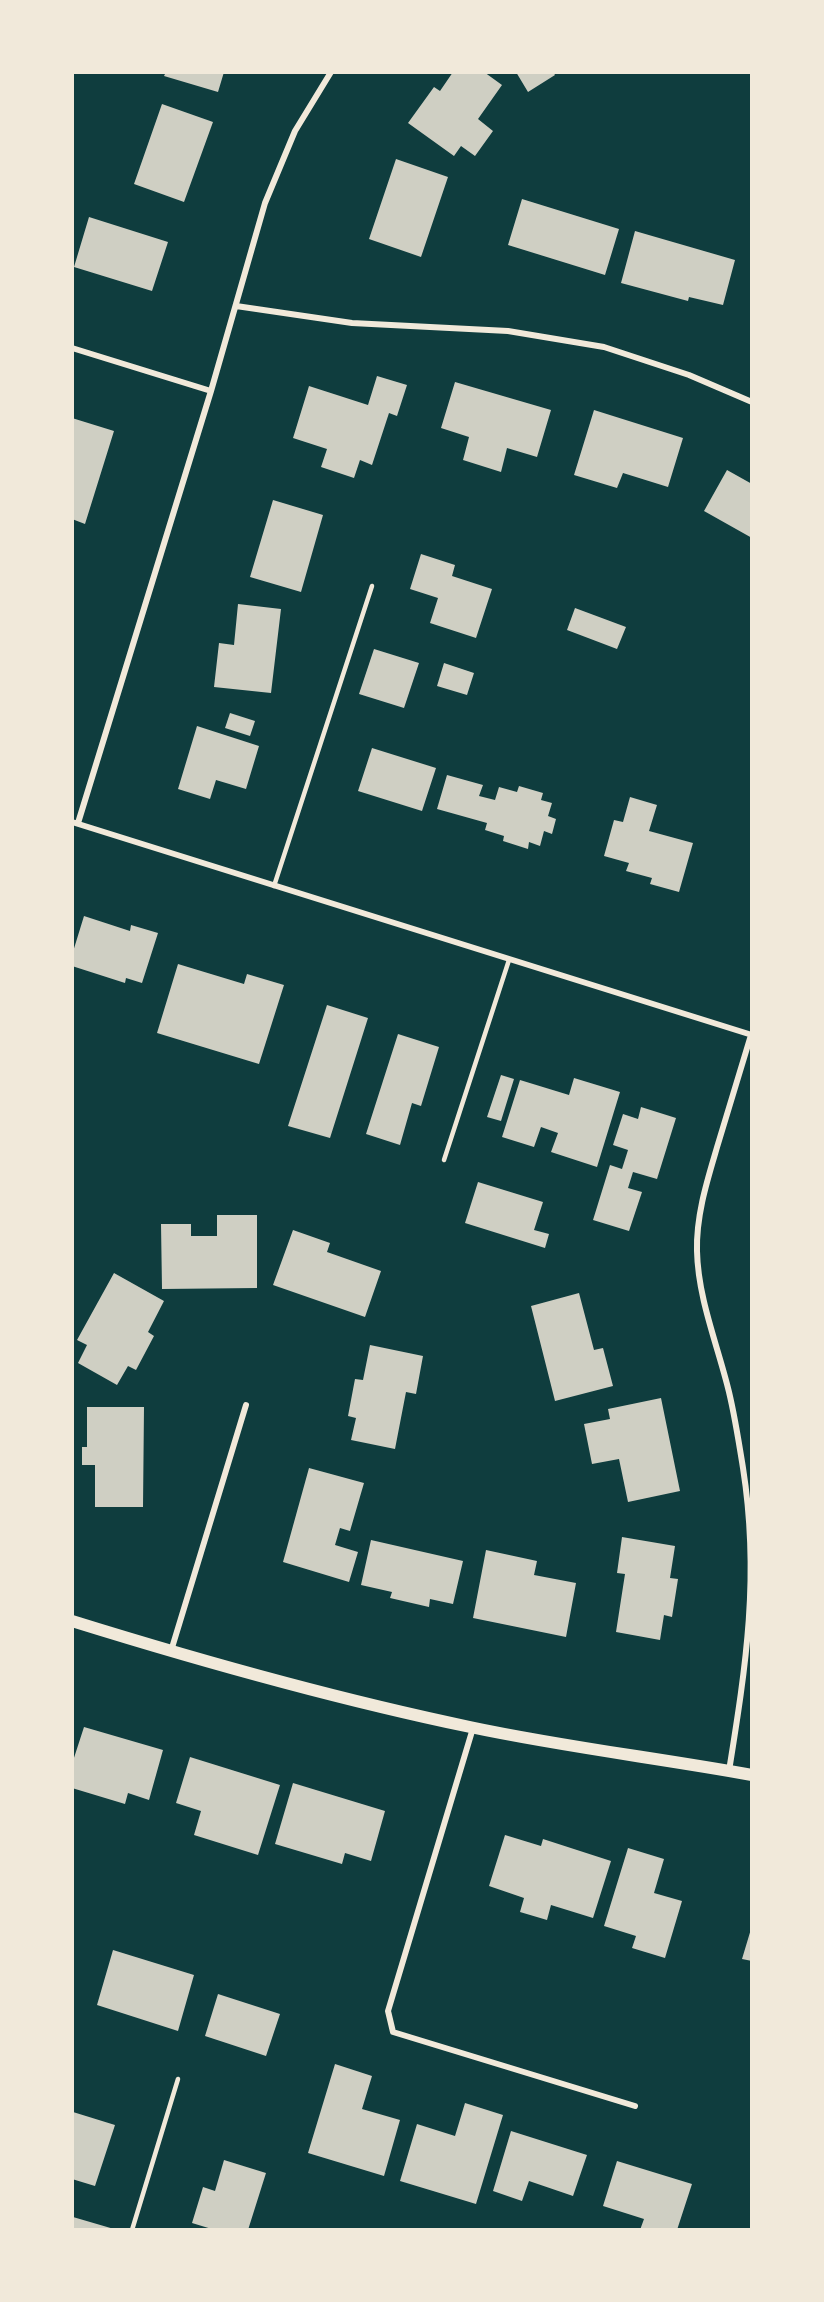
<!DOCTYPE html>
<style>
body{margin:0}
#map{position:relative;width:824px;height:2302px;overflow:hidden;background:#0f3d3e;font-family:Karla,sans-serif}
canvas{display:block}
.frame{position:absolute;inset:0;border:74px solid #f1e9da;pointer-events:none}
</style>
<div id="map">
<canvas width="824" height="2302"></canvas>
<div class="frame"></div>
</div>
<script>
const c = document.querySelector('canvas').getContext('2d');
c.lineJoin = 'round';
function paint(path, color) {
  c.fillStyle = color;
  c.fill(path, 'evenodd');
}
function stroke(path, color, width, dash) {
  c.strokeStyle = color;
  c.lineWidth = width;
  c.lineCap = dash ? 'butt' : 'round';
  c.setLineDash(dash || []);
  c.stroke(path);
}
const building = new Path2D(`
 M166 72H224L218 92 164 76Z
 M453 72H484L502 85 478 119 493 131 475 156 461 146 454 156 408 123 434 87 440 91Z
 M516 72H553L555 75 528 92Z
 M162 104 213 122 184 202 134 184Z
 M396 159 448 177 421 257 369 239Z
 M522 199 619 229 605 275 508 245Z
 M89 217 168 242 152 291 74 267Z
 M635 231 735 260 723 305 689 297 688 301 621 283Z
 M377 376 407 385 397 416 389 413 372 465 360 460 354 478 321 467 327 449 293 438 309 386 368 405Z
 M455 382 551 410 537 457 507 448 501 472 463 460 469 437 441 428Z
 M594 410 683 438 668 487 623 473 617 488 574 475Z
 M72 418 114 431 85 524 72 519Z
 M727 470 752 484V538L704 511Z
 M273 500 323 515 301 592 250 577Z
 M421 554 455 565 452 576 492 589 476 638 430 623 438 598 410 589Z
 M238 604 281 609 271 693 214 687 219 643 234 645Z
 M575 608 626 627 617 649 567 630Z
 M374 649 419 663 404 708 359 694Z
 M444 663 474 673 467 695 437 686Z
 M230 713 255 721 250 736 225 728Z
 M197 726 259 746 246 789 216 780 210 799 178 789Z
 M372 748 436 768 422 811 358 791Z
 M447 775 483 785 479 796 495 800 499 787 517 792 519 786 543 793 541 800 552 803 548 816 556 819 552 834 544 831 540 846 529 842 528 849 503 841 504 836 485 830 487 823 437 809Z
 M630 797 657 805 649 831 693 843 679 892 650 884 652 878 626 871 629 863 604 856 614 820 623 822Z
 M84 916 130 931 131 925 158 933 142 983 126 978 125 983 72 966V955Z
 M178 964 244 984 247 974 284 985 259 1064 157 1033Z
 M327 1005 368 1018 330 1138 288 1126Z
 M398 1034 439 1047 421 1106 412 1103 400 1145 366 1134Z
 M501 1075 514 1079 501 1121 487 1117Z
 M574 1078 620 1092 597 1167 551 1152 558 1133 541 1127 534 1147 502 1137 520 1080 569 1095Z
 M641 1107 676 1118 657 1179 633 1172 628 1188 642 1192 629 1231 593 1220 610 1165 622 1169 628 1150 613 1145 623 1114 638 1119Z
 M478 1182 543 1202 534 1230 549 1234 545 1248 465 1223Z
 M217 1215H257V1288L162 1289 161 1224H191V1236H217Z
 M293 1230 330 1243 327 1252 381 1271 365 1317 273 1285Z
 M114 1273 164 1301 148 1332 154 1336 136 1370 128 1366 117 1385 78 1363 87 1345 77 1340Z
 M579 1293 594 1350 603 1348 613 1386 555 1401 531 1306Z
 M370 1345 423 1356 416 1394 406 1392 395 1449 351 1440 356 1418 348 1416 355 1379 363 1380Z
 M661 1398 680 1491 628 1502 619 1459 592 1464 584 1424 610 1419 608 1409Z
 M87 1407H144L143 1507H95V1465H82V1447H87Z
 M309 1468 364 1483 350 1531 340 1528 335 1545 358 1552 349 1582 283 1562Z
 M622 1537 675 1546 670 1578 678 1579 672 1617 664 1615 660 1640 616 1632 625 1574 617 1573Z
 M371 1540 463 1561 453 1604 430 1599 429 1607 390 1598 392 1592 361 1585Z
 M486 1550 537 1561 534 1575 576 1583 566 1637 473 1618Z
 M84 1727 163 1750 149 1800 128 1793 125 1804 72 1788V1764Z
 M190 1757 280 1785 258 1855 194 1835 201 1811 176 1803Z
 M293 1783 385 1811 371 1861 345 1853 342 1864 275 1844Z
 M505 1835 541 1846 543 1839 611 1861 593 1918 551 1905 547 1920 520 1912 524 1898 489 1886Z
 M628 1848 664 1859 654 1893 682 1901 665 1958 632 1948 636 1936 604 1926Z
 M751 1929H752V1961L742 1959Z
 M113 1950 194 1975 178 2031 97 2005Z
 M218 1994 280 2014 266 2056 205 2036Z
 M335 2064 372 2076 362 2109 400 2120 384 2176 308 2153Z
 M465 2103 503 2115 476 2204 400 2181 417 2124 455 2136Z
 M73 2112 115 2125 95 2186 72 2179Z
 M511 2131 587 2155 573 2196 529 2181 522 2201 493 2191Z
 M224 2160 266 2173 248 2230H215L192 2223 203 2187 215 2191Z
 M617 2161 692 2184 677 2230H640L644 2219 603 2206Z
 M73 2217 114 2229V2230H72Z`);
const service = new Path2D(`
 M274 886 372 586
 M444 1160 509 960
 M132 2230 178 2079`);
const minor = new Path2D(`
 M236 306 352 323 508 331 604 347 689 375 752 402
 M72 348 211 391
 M72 822 752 1035
 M78 823 211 391 265 203 295 131 331 72
 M171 1651 246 1405
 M473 1728 388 2011 393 2032 635 2106
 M729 1771C746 1665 760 1576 743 1468 739 1443 735 1417 729 1392 718 1346 698 1299 697 1251 696 1214 708 1178 718 1144 729 1108 740 1071 751 1035`);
const secondary = new Path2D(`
 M72 1621C204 1662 336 1699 470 1727 564 1747 658 1758 752 1775`);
paint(building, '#cfcfc3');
stroke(service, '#f1e9da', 4.5);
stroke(minor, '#f1e9da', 6);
stroke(secondary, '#f1e9da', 12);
</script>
